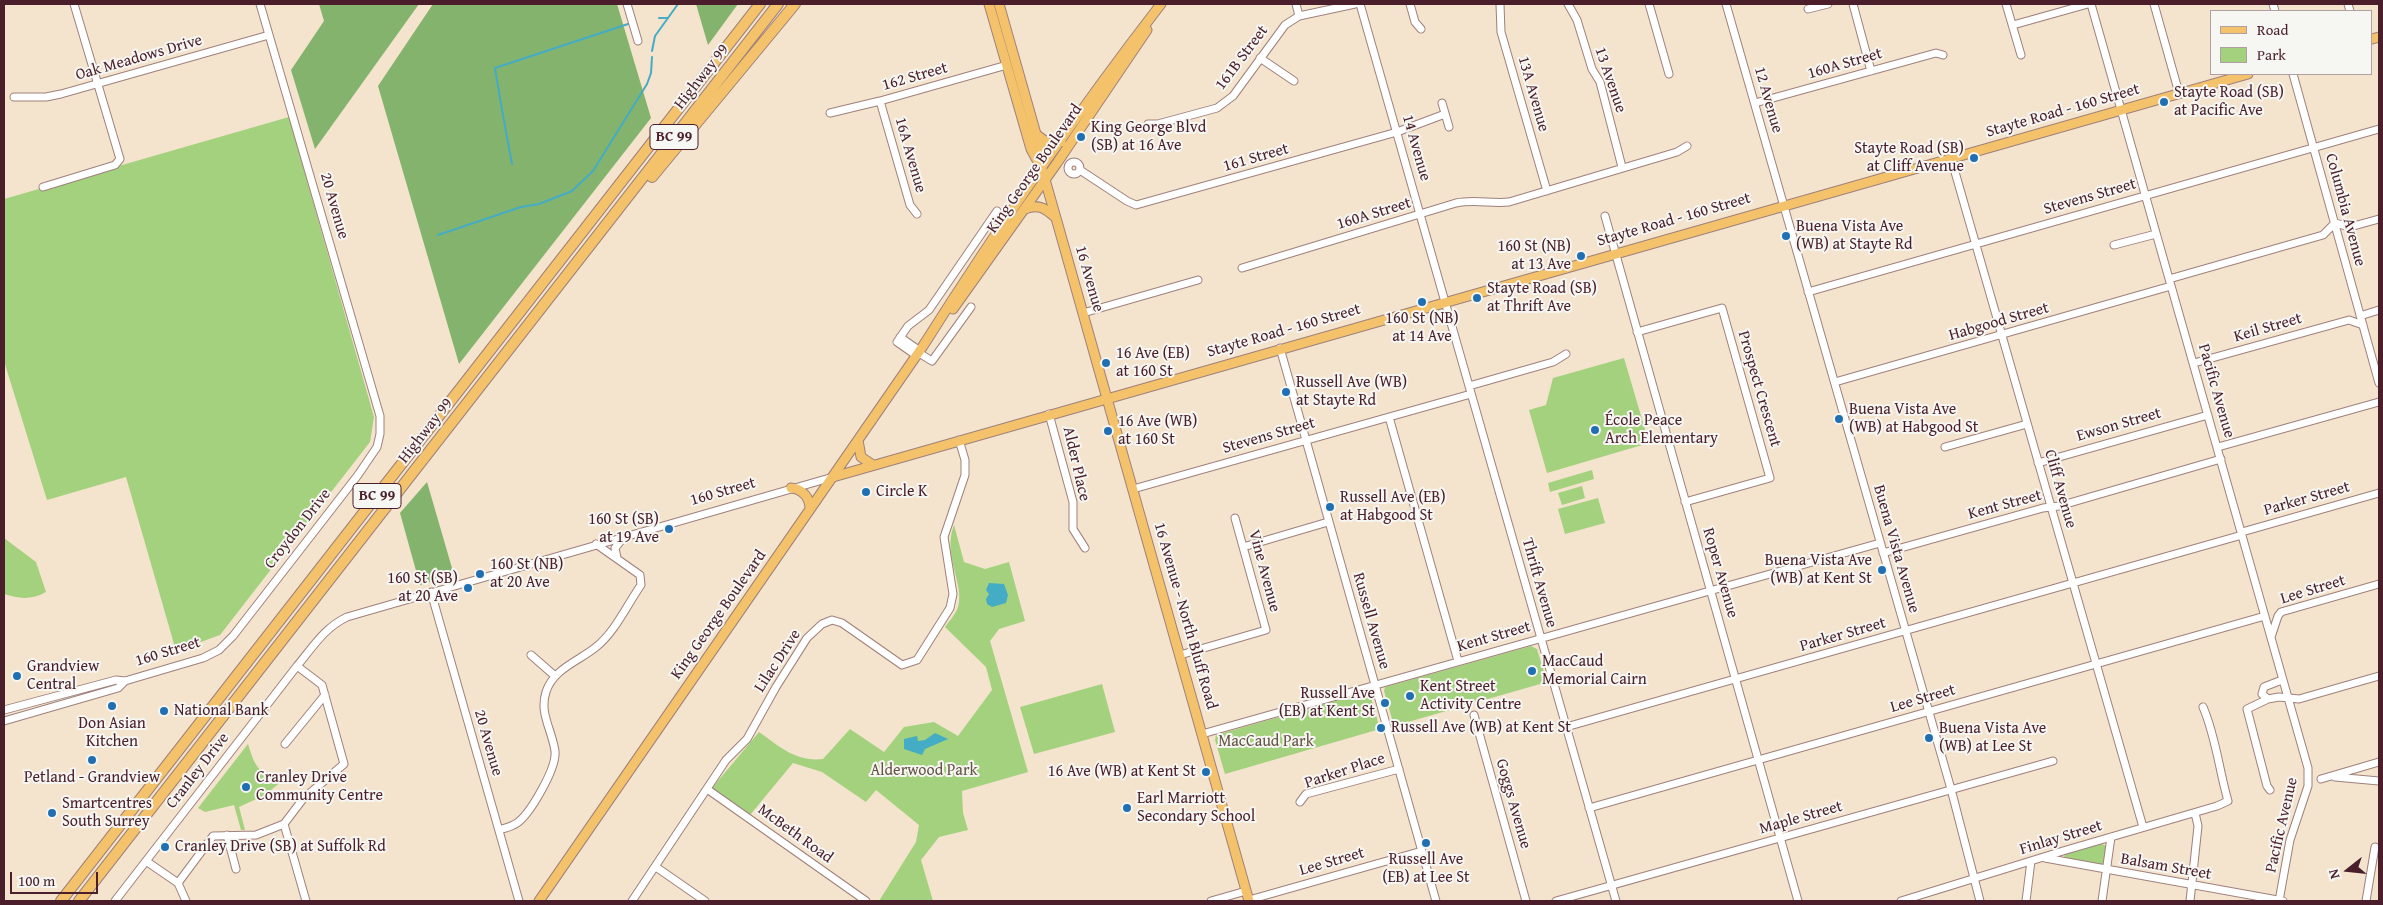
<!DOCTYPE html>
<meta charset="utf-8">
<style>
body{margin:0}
#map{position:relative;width:2383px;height:905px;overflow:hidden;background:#f4e3cd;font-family:"Gentium Book Plus",serif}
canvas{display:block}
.frame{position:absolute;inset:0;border:5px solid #4a1f2b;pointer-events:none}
.legend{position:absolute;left:2210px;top:10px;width:162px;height:65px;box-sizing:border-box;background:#f6f6f2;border:1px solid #b1a0a2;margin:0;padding:6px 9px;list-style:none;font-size:15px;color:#4a1f2b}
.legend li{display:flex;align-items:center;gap:10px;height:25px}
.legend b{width:25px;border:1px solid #b1a0a2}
.north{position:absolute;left:2323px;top:845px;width:50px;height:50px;-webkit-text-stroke:4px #f6f6f2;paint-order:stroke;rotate:254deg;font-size:14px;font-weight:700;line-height:20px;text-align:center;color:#4a1f2b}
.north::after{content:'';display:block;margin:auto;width:18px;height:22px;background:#4a1f2b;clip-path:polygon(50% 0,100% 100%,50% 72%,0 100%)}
.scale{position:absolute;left:10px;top:872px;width:88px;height:22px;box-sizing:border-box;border:2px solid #4a1f2b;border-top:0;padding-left:6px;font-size:15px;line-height:18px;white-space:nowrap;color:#4a1f2b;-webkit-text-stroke:4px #f6f6f2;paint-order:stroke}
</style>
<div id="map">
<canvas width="2383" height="905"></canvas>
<div class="frame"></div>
<ul class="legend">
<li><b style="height:6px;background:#f3c26a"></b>Road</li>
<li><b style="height:14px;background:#a4d17d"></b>Park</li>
</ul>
<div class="north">N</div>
<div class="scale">100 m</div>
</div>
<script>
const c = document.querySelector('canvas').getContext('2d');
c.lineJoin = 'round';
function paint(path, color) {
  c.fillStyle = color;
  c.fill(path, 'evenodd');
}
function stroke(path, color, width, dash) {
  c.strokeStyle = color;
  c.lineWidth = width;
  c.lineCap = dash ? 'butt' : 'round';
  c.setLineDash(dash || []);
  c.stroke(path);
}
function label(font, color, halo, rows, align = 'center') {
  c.font = font + ' "Gentium Book Plus",serif';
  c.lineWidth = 4;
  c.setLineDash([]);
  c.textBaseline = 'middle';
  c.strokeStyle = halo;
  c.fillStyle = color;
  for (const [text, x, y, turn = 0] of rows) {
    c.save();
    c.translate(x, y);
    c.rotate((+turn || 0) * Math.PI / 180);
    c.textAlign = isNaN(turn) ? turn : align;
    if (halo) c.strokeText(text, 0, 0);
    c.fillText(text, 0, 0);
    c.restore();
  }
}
const green = new Path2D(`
 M289 117 374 417 370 442 220 635 176 651 126 477 47 500 4 361V199Z
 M1624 358 1649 443 1547 473 1529 410 1546 405 1553 378Z
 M1592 470 1594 479 1550 492 1548 483Z
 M1582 486 1585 498 1562 505 1558 493Z
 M1598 498 1605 523 1565 534 1558 509Z
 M954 525 964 562 985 569 1009 562 1025 621 999 629 990 641 1028 772 962 791 963 813 968 830 939 837 921 860 933 901H879L916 842 919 825 876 790 866 802 822 772 793 763 750 815 712 788 759 732C780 747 796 762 823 759L850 729 884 752 904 727 934 722 958 736 992 690 986 667 945 627C949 621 956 614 958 607 965 584 942 556 954 525Z
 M4 538 36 562 46 592C32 600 19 599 4 594Z
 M1531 646 1537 649 1547 682 1394 726 1384 691 1385 687Z
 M1102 684 1115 732 1034 754 1020 707Z
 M1367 692 1370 694 1380 729 1225 774 1215 740 1216 735Z
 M248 744C255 766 257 773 281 778L282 781 265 795 239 807 245 830H241L234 805 205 812 198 808Z
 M2100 843 2106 846 2103 866 2066 859 2064 856 2066 854Z`);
const forest = new Path2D(`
 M319 4H419L315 149 291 70 324 21Z
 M433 4H617L651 118 459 364 378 86Z
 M696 4H738L708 45Z
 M427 482 454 575 420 585 400 513Z`);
const water = new Path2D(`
 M989 583 1004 584 1008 595 1006 603 992 607 987 604 986 599 989 594 986 590Z
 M935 733 948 739 925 749 922 755 904 749V739L917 736 918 741 925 740Z`);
const stream = new Path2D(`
 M659 18H667
 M652 51 655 36 678 4
 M512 164C506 132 500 100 495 68L628 24
 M438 235 521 207 539 204 572 191 593 171 647 84 651 73 652 57`);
const minor = new Path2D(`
 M627 4 638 41
 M1296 4 1299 16
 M1360 4 1616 901
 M1410 4 1415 22 1421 29
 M1500 4 1501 32 1547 191
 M1568 4 1577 20 1592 69 1600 82 1622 167
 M1649 4 1669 74
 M1726 4 1951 789 1980 901
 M1853 4 1871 71
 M2006 4 2021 55
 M2091 4 2308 768V786L2290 840 2279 901
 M2154 4 2179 93
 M2273 4 2275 11
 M2348 4 2350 11
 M1808 9 1828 4
 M2013 25 2088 4
 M1260 58 1294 81
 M2293 74 2379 383
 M14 97H46L61 94 269 35
 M880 101 910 205 917 214
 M1442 103 1449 127
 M1755 103 1936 53 1943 55
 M830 113 880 101 1007 65
 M1148 124H1158L1217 108 1233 96 1285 25 1299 16 1355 4
 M1951 158 2143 827
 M1068 168a6 6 0 1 1 12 0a6 6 0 1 1-12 0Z
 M1080 170 1127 201 1136 205 1397 132 1445 114
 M43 187 115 165 120 159 74 4
 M1605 216 1798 901
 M2335 223 2350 227 2379 219
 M2114 245 2156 234
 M1242 268 1456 203C1475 199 1491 204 1509 202L1677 152 1687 146
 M2169 279 2323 235 2335 223
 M1808 292 2379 129
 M1083 313 1198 280
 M2360 316 2379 310
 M1637 332 1722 308 1770 478 1685 502
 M900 337 920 351
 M1280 348 1436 901
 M919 353 932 361 971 307
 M917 356 897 342 908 326 929 310 997 211
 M2194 363 2349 320 2363 325
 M1835 382 2171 286
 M1469 386 1553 362 1566 354
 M1049 414 1073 502V529L1085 548
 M1389 417 1458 661
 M1945 447 2027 424
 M2218 447 2379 402
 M2038 463 2208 415
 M1133 489 1471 394
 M2242 532 2379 493
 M1243 547 1328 522
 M1883 553 2043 508 2059 506 2221 459
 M617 558 615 548 624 537
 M431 592 519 901
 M2271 637 2278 616 2281 612 2379 584
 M531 655 555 676
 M1180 655 1266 630 1235 518
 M2268 699 2262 694 2264 687 2282 680
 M4 710 116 680 125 681 203 658 219 650 233 636 358 475 377 447 380 434V416L260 4
 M1474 715 1526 901
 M4 721 118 688 125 681
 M1566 727 2242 535
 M1202 734 1880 543
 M285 744 325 695
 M2335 777 2379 781
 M2321 779 2379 762
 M707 789 866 901
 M2270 790 2267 786 2247 709 2268 699 2279 697 2299 699 2379 676
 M1300 802 1306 794 1399 769
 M1589 808 2265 616
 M284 824 306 901
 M499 830C505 828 511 827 517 823 530 814 557 768 555 751 552 730 539 713 546 692 553 669 579 661 596 647 615 632 627 605 641 585L640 575 596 544
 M227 835 236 869
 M2045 858 2283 901
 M146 861 178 883 186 901
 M656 867 705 901
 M178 883 213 836 256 835 284 824 303 799 344 764 322 685 297 666
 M1249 900 1422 851
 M115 901 297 666C313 647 324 628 347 617L833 477
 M632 901 726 760 747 739 776 687 807 638 822 624 832 620 842 623 902 665 917 660 950 608 953 594 944 537 965 475V460L959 440
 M1211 901 1246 891
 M1556 901 2053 761
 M1901 901 2063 851 2217 806 2228 801C2219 770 2216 737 2203 707
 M2026 901 2031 861
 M2102 901 2111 837
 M2190 901 2198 826 2195 813
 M2366 901 2375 847`);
const major = new Path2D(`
 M989 4 1031 149 1042 169 1056 218 1249 901
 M999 4 1040 148 1041 164
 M2372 39 2379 37
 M1037 135 1049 144 1061 142
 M1025 209C1039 203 1046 209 1056 218
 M953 309 1057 163 1147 30
 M858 440 861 457 873 465
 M833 477 2248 74
 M791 488C803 489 810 498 810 509
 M539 901 923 346C997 229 1076 114 1161 4`);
const highway = new Path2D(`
 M652 177 795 4
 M61 901 760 4
 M79 901 778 4`);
const markers = [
 [2164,102,5,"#1f6fb2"],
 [1081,137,5,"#1f6fb2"],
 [1974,158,5,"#1f6fb2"],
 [1786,236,5,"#1f6fb2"],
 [1581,256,5,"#1f6fb2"],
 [1477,298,5,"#1f6fb2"],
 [1422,302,5,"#1f6fb2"],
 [1106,363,5,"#1f6fb2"],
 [1286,392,5,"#1f6fb2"],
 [1839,419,5,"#1f6fb2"],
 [1595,430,5,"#1f6fb2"],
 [1108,431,5,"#1f6fb2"],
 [866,492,5,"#1f6fb2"],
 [1330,507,5,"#1f6fb2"],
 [669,529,5,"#1f6fb2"],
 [1882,570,5,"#1f6fb2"],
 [480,574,5,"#1f6fb2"],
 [468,588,5,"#1f6fb2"],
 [1532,671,5,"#1f6fb2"],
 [17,676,5,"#1f6fb2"],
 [1410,696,5,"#1f6fb2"],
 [1385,703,5,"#1f6fb2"],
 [112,706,5,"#1f6fb2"],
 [164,711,5,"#1f6fb2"],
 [1381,728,5,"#1f6fb2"],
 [1929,738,5,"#1f6fb2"],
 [92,760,5,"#1f6fb2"],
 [1206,772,5,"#1f6fb2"],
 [246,787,5,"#1f6fb2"],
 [1127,808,5,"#1f6fb2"],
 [52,813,5,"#1f6fb2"],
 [1426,843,5,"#1f6fb2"],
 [165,847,5,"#1f6fb2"]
];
const shields = [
 [674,137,48],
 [377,496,48]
];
const shieldNames = [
 ["BC 99",674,137],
 ["BC 99",377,496]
];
const streetNames = [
 ["Oak Meadows Drive",139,58,-16],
 ["161B Street",1242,58,-53],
 ["160A Street",1845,64,-16],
 ["Highway 99",702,77,-52],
 ["162 Street",915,77,-16],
 ["13 Avenue",1610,80,71],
 ["13A Avenue",1533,94,74],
 ["12 Avenue",1768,100,74],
 ["Stayte Road - 160 Street",2063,111,-16],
 ["14 Avenue",1416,148,74],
 ["16A Avenue",910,155,74],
 ["161 Street",1256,158,-16],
 ["King George Boulevard",1035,169,-55],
 ["Stevens Street",2090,197,-16],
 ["20 Avenue",334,206,74],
 ["Columbia Avenue",2345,210,75],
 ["160A Street",1374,214,-17],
 ["Stayte Road - 160 Street",1674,220,-16],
 ["16 Avenue",1089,279,74],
 ["Habgood Street",1999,322,-16],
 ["Keil Street",2268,328,-16],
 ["Stayte Road - 160 Street",1284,331,-16],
 ["Prospect Crescent",1759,389,74],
 ["Pacific Avenue",2216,391,74],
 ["Ewson Street",2119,425,-16],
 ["Highway 99",426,431,-52],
 ["Stevens Street",1269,436,-16],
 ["Alder Place",1076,464,77],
 ["Cliff Avenue",2060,489,74],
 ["160 Street",723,492,-16],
 ["Parker Street",2307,499,-16],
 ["Kent Street",2005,505,-15],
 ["Croydon Drive",298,529,-52],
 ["Buena Vista Avenue",1896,549,74],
 ["Vine Avenue",1264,571,75],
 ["Roper Avenue",1720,573,74],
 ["Thrift Avenue",1539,583,74],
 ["Lee Street",2313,590,-17],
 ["King George Boulevard",719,615,-55],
 ["16 Avenue - North Bluff Road",1185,616,74],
 ["Russell Avenue",1371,621,74],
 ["Parker Street",1843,635,-16],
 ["Kent Street",1494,637,-16],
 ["160 Street",168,652,-17],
 ["Lilac Drive",778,661,-57],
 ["Lee Street",1923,699,-16],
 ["20 Avenue",488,743,74],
 ["Cranley Drive",198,771,-52],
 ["Parker Place",1345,771,-18],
 ["Goggs Avenue",1513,804,74],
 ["Maple Street",1801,818,-16],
 ["Pacific Avenue",2282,825,-77],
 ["McBeth Road",795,834,36],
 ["Finlay Street",2061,838,-17],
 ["Lee Street",1332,862,-16],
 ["Balsam Street",2166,867,10]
];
const poiNames = [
 ["Stayte Road (SB)",2174,93],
 ["at Pacific Ave",2174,111],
 ["King George Blvd",1091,128],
 ["(SB) at 16 Ave",1091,146],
 ["Stayte Road (SB)",1964,149,"right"],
 ["at Cliff Avenue",1964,167,"right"],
 ["Buena Vista Ave",1796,227],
 ["(WB) at Stayte Rd",1796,245],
 ["160 St (NB)",1571,247,"right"],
 ["at 13 Ave",1571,265,"right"],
 ["Stayte Road (SB)",1487,289],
 ["at Thrift Ave",1487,307],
 ["160 St (NB)",1422,319,"center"],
 ["at 14 Ave",1422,337,"center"],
 ["16 Ave (EB)",1116,354],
 ["at 160 St",1116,372],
 ["Russell Ave (WB)",1296,383],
 ["at Stayte Rd",1296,401],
 ["Buena Vista Ave",1849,410],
 ["(WB) at Habgood St",1849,428],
 ["École Peace",1605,421],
 ["Arch Elementary",1605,439],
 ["16 Ave (WB)",1118,422],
 ["at 160 St",1118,440],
 ["Circle K",876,492],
 ["Russell Ave (EB)",1340,498],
 ["at Habgood St",1340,516],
 ["160 St (SB)",659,520,"right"],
 ["at 19 Ave",659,538,"right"],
 ["Buena Vista Ave",1872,561,"right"],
 ["(WB) at Kent St",1872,579,"right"],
 ["160 St (NB)",490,565],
 ["at 20 Ave",490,583],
 ["160 St (SB)",458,579,"right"],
 ["at 20 Ave",458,597,"right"],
 ["MacCaud",1542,662],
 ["Memorial Cairn",1542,680],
 ["Grandview",27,667],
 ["Central",27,685],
 ["Kent Street",1420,687],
 ["Activity Centre",1420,705],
 ["Russell Ave",1375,694,"right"],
 ["(EB) at Kent St",1375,712,"right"],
 ["National Bank",174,711],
 ["Don Asian",112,724,"center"],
 ["Kitchen",112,742,"center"],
 ["Russell Ave (WB) at Kent St",1391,728],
 ["Buena Vista Ave",1939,729],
 ["(WB) at Lee St",1939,747],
 ["16 Ave (WB) at Kent St",1196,772,"right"],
 ["Petland - Grandview",92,778,"center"],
 ["Cranley Drive",256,778],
 ["Community Centre",256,796],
 ["Earl Marriott",1137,799],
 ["Secondary School",1137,817],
 ["Smartcentres",62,804],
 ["South Surrey",62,822],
 ["Cranley Drive (SB) at Suffolk Rd",175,847],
 ["Russell Ave",1426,860,"center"],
 ["(EB) at Lee St",1426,878,"center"]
];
const parkNames = [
 ["MacCaud Park",1266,742],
 ["Alderwood Park",924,771]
];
paint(green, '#a4d17d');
paint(forest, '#83b36c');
paint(water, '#45acc5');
stroke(stream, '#45acc5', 2);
stroke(minor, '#9f817c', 9);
stroke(major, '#9f817c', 11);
stroke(highway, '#9f817c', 12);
stroke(minor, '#fff', 7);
stroke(major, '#f3c26a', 9);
stroke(highway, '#f3c26a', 10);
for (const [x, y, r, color] of markers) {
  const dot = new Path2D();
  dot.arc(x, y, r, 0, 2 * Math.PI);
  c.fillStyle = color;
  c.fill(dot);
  stroke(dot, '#f6f6f2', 2);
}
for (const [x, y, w] of shields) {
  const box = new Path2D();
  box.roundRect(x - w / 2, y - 12.5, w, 25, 4);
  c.fillStyle = '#f6f6f2';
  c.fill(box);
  stroke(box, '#4a1f2b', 1);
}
label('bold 15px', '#4a1f2b', null, shieldNames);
label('16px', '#4a1f2b', '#f6f6f2', streetNames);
label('16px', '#4a1f2b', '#f6f6f2', poiNames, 'left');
label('16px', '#655444', '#f6f6f2', parkNames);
</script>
